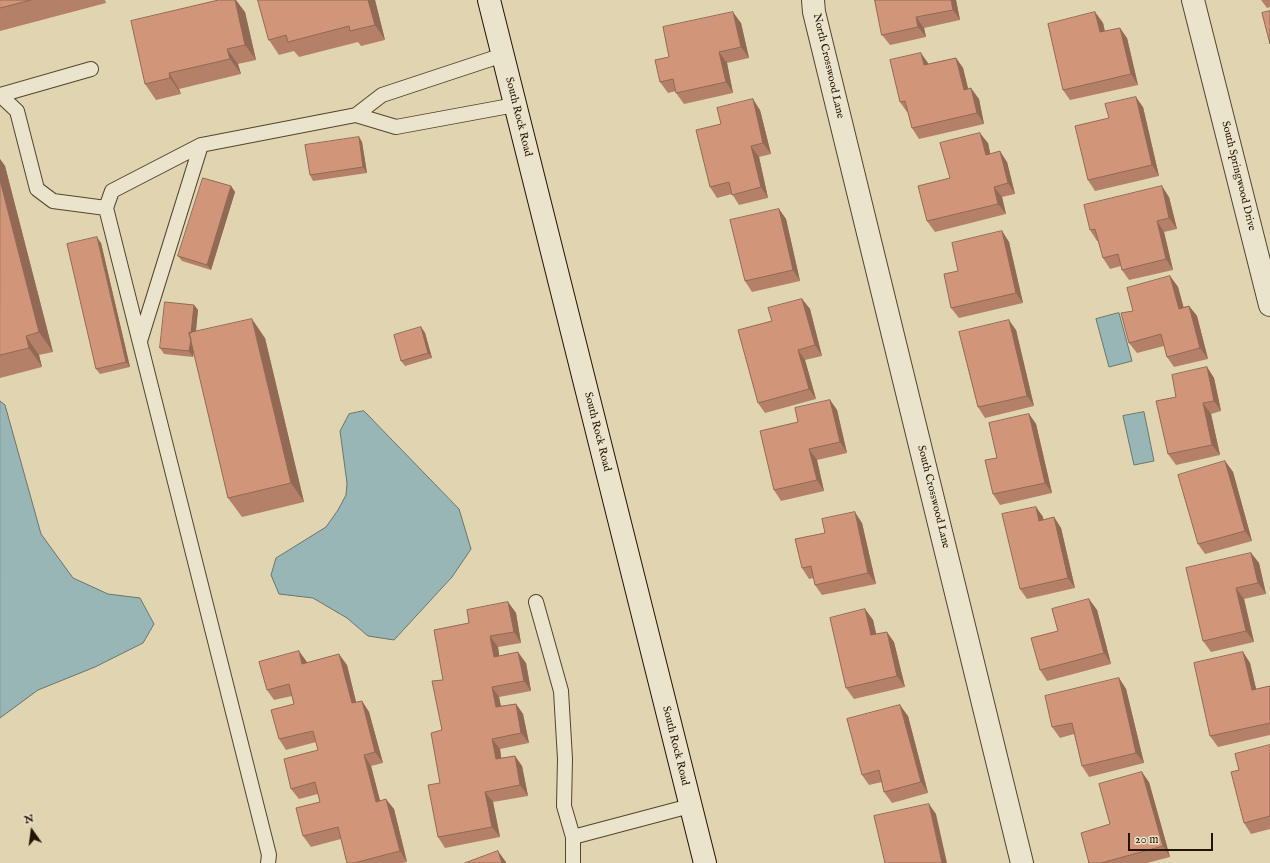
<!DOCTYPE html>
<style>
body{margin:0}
#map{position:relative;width:1270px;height:863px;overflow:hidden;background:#e0d5b0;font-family:"IM FELL English",serif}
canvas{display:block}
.north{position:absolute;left:12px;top:811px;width:40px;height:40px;-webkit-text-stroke:3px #ebe4cc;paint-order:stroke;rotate:346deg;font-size:11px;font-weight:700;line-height:16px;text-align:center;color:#241300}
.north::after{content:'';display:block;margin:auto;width:14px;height:18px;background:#241300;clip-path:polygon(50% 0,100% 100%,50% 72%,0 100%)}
.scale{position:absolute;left:1128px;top:833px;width:85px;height:18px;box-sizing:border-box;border:2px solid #241300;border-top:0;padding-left:5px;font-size:12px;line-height:14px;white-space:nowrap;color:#241300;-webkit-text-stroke:3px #ebe4cc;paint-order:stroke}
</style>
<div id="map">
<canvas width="1270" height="863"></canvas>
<div class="north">N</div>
<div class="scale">20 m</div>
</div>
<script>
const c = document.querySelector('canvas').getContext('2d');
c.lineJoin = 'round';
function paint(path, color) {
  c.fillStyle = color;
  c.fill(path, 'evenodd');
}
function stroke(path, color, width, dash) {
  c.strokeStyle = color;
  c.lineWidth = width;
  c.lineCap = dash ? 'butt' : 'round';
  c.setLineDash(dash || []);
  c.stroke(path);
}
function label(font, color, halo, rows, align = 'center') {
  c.font = font + ' "IM FELL English",serif';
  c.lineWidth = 3.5;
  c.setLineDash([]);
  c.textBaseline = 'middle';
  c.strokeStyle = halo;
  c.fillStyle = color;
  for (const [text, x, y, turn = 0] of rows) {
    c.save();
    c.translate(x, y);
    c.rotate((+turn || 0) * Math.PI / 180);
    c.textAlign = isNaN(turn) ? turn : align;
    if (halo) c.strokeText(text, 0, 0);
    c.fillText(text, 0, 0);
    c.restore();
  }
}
const water = new Path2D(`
 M1119 313 1132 361 1109 367 1096 319Z
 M0 401 5 405 41 534 73 578 108 594 140 598 154 624 143 643 95 667 38 690 0 718Z
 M364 411 459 509 471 549 452 577 394 640 368 636 347 618 313 598 279 594 271 575 276 558 326 527 338 510 346 495 347 483 340 431 349 414Z
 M1144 412 1154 461 1134 465 1123 416Z`);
const service = new Path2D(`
 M503 55 382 95 356 115 396 127 515 105
 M0 95 17 111 37 189 53 201 106 208
 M0 95 91 69
 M140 341 201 145
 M536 602 561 691 565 759 564 806 573 837 690 806
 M268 863 269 855 106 208 112 191 201 145 356 115
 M573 863V837`);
const minor = new Path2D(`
 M813 0 814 12 1022 863
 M1193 0 1270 305`);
const secondary = new Path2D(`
 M489 0 705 863`);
const wall = new Path2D(`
 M0 0H105L106 3 0 31Z
 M258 0H375L385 40 361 46 358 42 299 57 294 51 279 55 269 40Z
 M875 0H956L960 20 924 28 926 37 890 45 882 35Z
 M1261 0H1270V7L1267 8Z
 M245 12 256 60 238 64 241 74 179 89 181 94 156 100 145 84Z
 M1095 12 1103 23 1105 31 1127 38 1138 85 1070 100 1063 90Z
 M741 23 749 58 727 63 733 93 684 104 676 93V91L668 93 660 82 669 57Z
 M956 58 963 68 968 89 979 99 984 124 919 139 912 128 908 112H907L900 102 928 63V64Z
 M1143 107 1159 176 1095 191 1088 180 1109 118Z
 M760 110 771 154 759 157 768 198 739 205 732 194 717 198 710 187 721 124Z
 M359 137 362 142 367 173 313 181 310 175Z
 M988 143 990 154 1007 162 1015 194 1002 197 1006 214 935 232 927 221Z
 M0 159 5 166 53 352 39 355 42 367 0 378Z
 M231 186 235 192 211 270 182 261 178 256Z
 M1169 197 1177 229 1164 232 1173 270 1129 280 1122 270 1121 266 1110 269 1103 258 1098 241H1097L1090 230Z
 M779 209 786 219 800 281 752 292 745 281Z
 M1002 231 1009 242 1023 303 959 318 951 308 958 271Z
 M101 243 130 367 100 374 96 369Z
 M1170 276 1178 287 1183 307 1189 306 1197 316 1208 359 1174 367 1167 357 1164 346 1137 353 1129 343 1133 311Z
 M802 299 810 309 822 356 805 360 816 399 765 413 758 403 772 321Z
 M194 305 198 310 196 332 265 338 304 502 242 517 228 498 194 352 193 357 164 354 160 348Z
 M421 327 425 333 432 358 405 366 401 361Z
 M1016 330 1034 406 985 418 978 407Z
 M1207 367 1214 378 1221 411 1211 414 1220 455 1176 465 1168 454 1176 397Z
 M830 400 837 410 847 453 817 460 824 491 781 501 774 490 798 422Z
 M1029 414 1036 424 1052 493 1000 505 993 494 997 458Z
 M1225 461 1233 472 1252 541 1205 554 1198 544Z
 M1036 507 1043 517V520L1054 517 1061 528 1075 588 1027 599 1020 589Z
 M862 523 876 584 822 595 815 585 814 578 809 579 802 568 825 533Z
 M1251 553 1259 563 1266 594 1244 599 1254 642 1211 652 1203 641Z
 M1089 599 1097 610 1111 664 1047 681 1040 670 1058 631Z
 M508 602 516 613 521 643 498 647 499 656 526 663 531 691 499 697 501 706 516 704 523 714 529 743 500 749 501 758 515 756 522 766 528 796 493 802 500 837 445 848 438 837 443 680Z
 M865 609 873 620 876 634 894 642 905 687 854 699 846 688Z
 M1243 652 1250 663 1256 689 1270 686V735L1218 747 1210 736Z
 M307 662V663L347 665 356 702 362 701 369 712 383 763 371 766 380 801 394 809 407 862 403 863H347L341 839 311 847 303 836 320 802 318 794 299 799 291 789 318 750 316 742 286 750 279 739 294 704 292 696 274 700 267 690Z
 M1119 678 1126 689 1144 763 1089 777 1082 766 1074 734 1060 738 1052 727Z
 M908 716 928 793 892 803 884 792 882 782 869 785 862 775Z
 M1270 745V829L1251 834 1244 823 1239 770Z
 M1149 782 1170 857 1147 863H1089L1110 824Z`);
const shadedWall = new Path2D(`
 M235 0H236L245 12 256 60 245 45Z
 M368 0H375L385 40 375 25Z
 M951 0H956L960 20 953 10Z
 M733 12 741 23 749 58 741 47Z
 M1095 12 1103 23 1107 43 1100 32Z
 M916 17 924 28 926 37 918 27Z
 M1120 28 1127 38 1138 85 1131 74Z
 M227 49 238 64 241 74 230 59Z
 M719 52 727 63 733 93 726 82Z
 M921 53 928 63 931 76 924 65Z
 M956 58 963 68 971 100 964 90Z
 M169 73 179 89 181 94 170 78Z
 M971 88 979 99 984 124 977 113Z
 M1136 97 1143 107 1159 176 1152 165Z
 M753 99 760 110 771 154 763 143Z
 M980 133 988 143 993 166 986 155Z
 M359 137 362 142 367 173 363 167Z
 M751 146 759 157 768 198 761 187Z
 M1000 151 1007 162 1015 194 1008 183Z
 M0 159 5 166 53 352 39 332 0 180Z
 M231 186 235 192 211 270 207 265Z
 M1162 186 1169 197 1177 229 1169 218Z
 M994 187 1002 197 1006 214 998 204Z
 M779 209 786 219 800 281 793 270Z
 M1157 221 1164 232 1173 270 1166 259Z
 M1002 231 1009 242 1023 303 1016 293Z
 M97 237 101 243 130 367 126 362Z
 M1170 276 1178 287 1187 319 1179 309Z
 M802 299 810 309 822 356 815 345Z
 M194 305 198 310 193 357 189 351Z
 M1189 306 1197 316 1208 359 1200 348Z
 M252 319 265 338 304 502 291 483Z
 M1009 320 1016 330 1034 406 1027 396Z
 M421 327 425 333 432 358 428 353Z
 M26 336 39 355 42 367 29 348Z
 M798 350 805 360 816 399 809 389Z
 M1207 367 1214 378 1221 411 1214 401Z
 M830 400 837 410 847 453 840 442Z
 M1203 403 1211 414 1220 455 1212 445Z
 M1029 414 1036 424 1052 493 1045 483Z
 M809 449 817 460 824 491 817 480Z
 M1225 461 1233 472 1252 541 1245 531Z
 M1036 507 1043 517 1046 531 1039 521Z
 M855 512 862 523 876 584 868 573Z
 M1054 517 1061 528 1075 588 1068 578Z
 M1251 553 1259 563 1266 594 1258 583Z
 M1236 588 1244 599 1254 642 1246 631Z
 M1089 599 1097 610 1111 664 1104 653Z
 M508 602 516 613 521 643 514 632Z
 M865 609 873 620 879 646 871 635Z
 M887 632 894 642 905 687 897 676Z
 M490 636 498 647 501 667 494 657Z
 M299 651 307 662 310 675 302 664Z
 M518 652 526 663 531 691 524 681Z
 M1243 652 1250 663 1259 701 1252 690Z
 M339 654 347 665 359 714 352 703Z
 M1119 678 1126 689 1144 763 1136 753Z
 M492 687 499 697 503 718 496 707Z
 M362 701 369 712 383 763 375 752Z
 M516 704 523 714 529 743 521 733Z
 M900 705 908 716 928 793 921 782Z
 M492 739 500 749 503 770 496 759Z
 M364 755 371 766 383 812 376 802Z
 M515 756 522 766 528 796 520 785Z
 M1142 772 1149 782 1170 857 1163 846Z
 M485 792 493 802 500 837 492 827Z
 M386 799 394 809 407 862 400 851Z
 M929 804 936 814 947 863H942Z
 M498 851 506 862V863H502Z`);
const building = new Path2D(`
 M0 0H31L0 8Z
 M219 0H235L245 45 227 49 230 59 169 73 170 78 145 84 131 21Z
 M258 0H368L375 25 350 31 349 26 288 42 286 35 269 40Z
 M875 0H951L953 10 916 17 918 27 882 35Z
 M1270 11V44L1262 13Z
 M733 12 741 47 719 52 726 82 676 93 673 79 660 82 655 60 669 57 663 27Z
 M1095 12 1100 32 1120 28 1131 74 1063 90 1048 24Z
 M921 53 924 65 956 58 964 90 971 88 977 113 912 128 905 101 900 102 890 60Z
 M1136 97 1152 165 1088 180 1075 126 1109 118 1105 104Z
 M753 99 763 143 751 146 761 187 732 195 729 182 710 187 696 130 721 124 717 108Z
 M980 133 986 155 1000 151 1008 183 994 187 998 204 927 221 918 186 950 178 940 143Z
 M359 137 363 167 310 175 305 145Z
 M203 178 231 186 207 265 178 256Z
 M0 180 39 332 26 336 29 348 0 355Z
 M1162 186 1169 218 1157 221 1166 259 1122 270 1118 254 1103 258 1095 229 1090 230 1084 205Z
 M779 209 793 270 745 281 730 220Z
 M1002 231 1016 293 951 308 944 274 958 271 952 243Z
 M97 237 126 362 96 369 67 244Z
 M1170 276 1179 309 1189 306 1200 348 1167 357 1161 334 1129 343 1121 313 1133 311 1127 288Z
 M802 299 815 345 798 350 809 389 758 403 738 330 772 321 768 308Z
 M165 302 194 305 191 333H189L191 339 189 351 160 348Z
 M252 319 291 483 228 498 189 333Z
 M1009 320 1027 396 978 407 959 332Z
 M421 327 428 353 401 361 394 335Z
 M1207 367 1214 401 1203 403 1212 445 1168 454 1156 401 1176 397 1172 375Z
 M830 400 840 442 809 449 817 480 774 490 760 431 798 422 795 408Z
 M1029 414 1045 483 993 494 985 460 997 458 989 423Z
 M1225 461 1245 531 1198 544 1178 475Z
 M1036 507 1039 521 1054 517 1068 578 1020 589 1002 514Z
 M855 512 868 573 815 585 811 566 802 568 795 539 825 533 822 519Z
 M1251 553 1258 583 1236 588 1246 631 1203 641 1186 568Z
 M1089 599 1104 653 1040 670 1031 638 1058 631 1052 609Z
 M508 602 514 632 490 636 494 657 518 652 524 681 492 687 496 707 516 704 521 733 492 739 496 759 515 756 520 785 485 792 492 827 438 837 428 785 440 783 431 733 442 730 432 681 443 680 434 630 469 623 467 610Z
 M865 609 871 635 887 632 897 676 846 688 830 618Z
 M299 651 302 664 339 654 352 703 362 701 375 752 364 755 376 802 386 799 400 851 354 863H347L338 827 303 836 296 808 320 802 315 782 291 789 284 759 318 750 313 731 279 739 271 710 294 704 289 684 267 690 259 662Z
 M1243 652 1252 690 1270 686V723L1210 736 1194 663Z
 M1119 678 1136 753 1082 766 1072 723 1052 727 1045 696Z
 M900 705 921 782 884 792 879 770 862 775 847 719Z
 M1270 745V816L1244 823 1231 772 1239 770 1235 754Z
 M1142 772 1163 846 1101 863H1089L1081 833 1110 824 1099 784Z
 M929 804 942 863H885L874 816Z
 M498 851 502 863H465Z`);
const streetNames = [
 ["North Crosswood Lane",828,66,77],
 ["South Rock Road",518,117,76],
 ["South Springwood Drive",1238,176,76],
 ["South Rock Road",597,432,76],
 ["South Crosswood Lane",933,497,76],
 ["South Rock Road",675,746,76]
];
paint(water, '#97b6b5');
stroke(water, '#69756d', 1);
stroke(service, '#53442c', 16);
stroke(minor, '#53442c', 24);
stroke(secondary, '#241300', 24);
stroke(service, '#ebe4cc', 14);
stroke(minor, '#ebe4cc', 22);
stroke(secondary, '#ebe4cc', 22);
paint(wall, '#b48168');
paint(shadedWall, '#926955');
paint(building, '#d19679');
stroke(building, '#926955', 1);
label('11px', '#241300', '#ebe4cc', streetNames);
</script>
